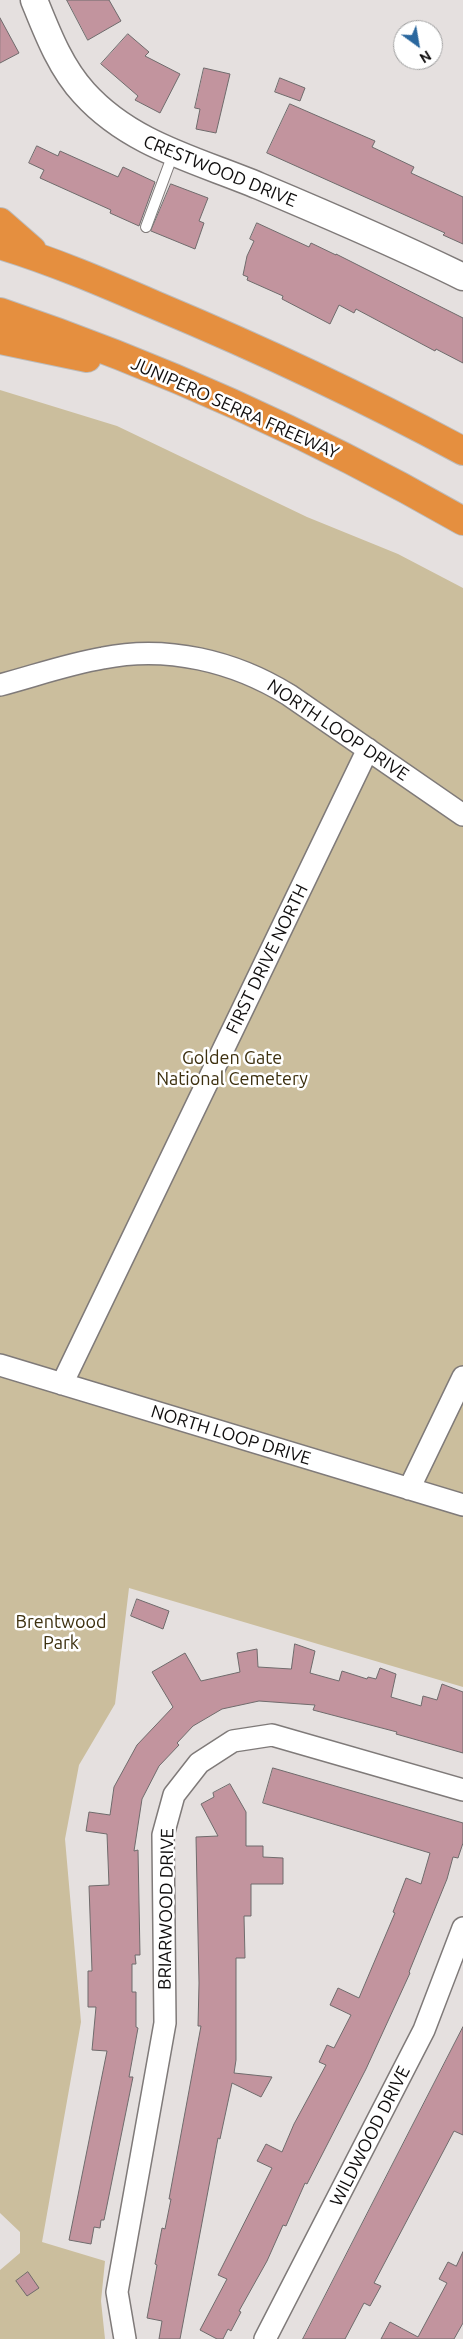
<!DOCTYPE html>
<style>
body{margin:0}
#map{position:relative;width:463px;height:2339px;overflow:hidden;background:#e5e0df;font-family:Ubuntu,sans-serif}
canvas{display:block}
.north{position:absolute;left:393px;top:20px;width:50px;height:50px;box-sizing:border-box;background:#fff;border:1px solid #9f9f9f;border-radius:50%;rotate:148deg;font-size:14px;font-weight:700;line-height:20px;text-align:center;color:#100e0e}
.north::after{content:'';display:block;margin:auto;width:18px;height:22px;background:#2a679e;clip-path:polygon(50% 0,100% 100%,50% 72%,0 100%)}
</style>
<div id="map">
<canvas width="463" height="2339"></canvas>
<div class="north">N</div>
</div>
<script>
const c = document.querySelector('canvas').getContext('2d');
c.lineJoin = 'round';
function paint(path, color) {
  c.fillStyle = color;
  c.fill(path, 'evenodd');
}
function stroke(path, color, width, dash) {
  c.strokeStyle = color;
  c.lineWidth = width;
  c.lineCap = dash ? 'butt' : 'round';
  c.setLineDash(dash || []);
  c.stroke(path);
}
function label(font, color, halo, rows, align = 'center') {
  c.font = font + ' Ubuntu,sans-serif';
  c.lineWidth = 5;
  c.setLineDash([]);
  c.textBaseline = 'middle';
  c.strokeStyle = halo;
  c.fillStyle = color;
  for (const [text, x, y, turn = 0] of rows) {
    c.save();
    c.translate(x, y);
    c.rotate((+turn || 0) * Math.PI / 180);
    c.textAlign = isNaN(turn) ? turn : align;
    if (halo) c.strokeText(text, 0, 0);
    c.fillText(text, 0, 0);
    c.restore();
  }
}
const green = new Path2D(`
 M0 390 117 426 307 517 398 554 463 588V1687L129 1588 115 1704 79 1765 65 1839 81 2022 42 2242 105 2261 101 2301 105 2339H0V2270L20 2253V2232L0 2213Z`);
const building = new Path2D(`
 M67 0H109L121 21 88 40Z
 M0 18 19 53 0 63Z
 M128 34 149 52 145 56 180 74 160 113 135 100 138 96 101 64Z
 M204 68 230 74 216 133 196 129 200 109 195 108Z
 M280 78 305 88 300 101 275 92Z
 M290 104 375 141 372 147 414 167 411 173 463 197V244L443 235 445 233 267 153Z
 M37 146 58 156 60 151 118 177 123 167 155 182 139 226 110 213 111 210 40 178 44 170 29 163Z
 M171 184 208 198 199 221 204 223 195 249 151 231Z
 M257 223 309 247 311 243 336 255V254L463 318V363L436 349 435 351 356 309 354 313 339 305 330 324 282 299 283 296 247 280 248 277 243 275 247 256 254 241 250 239Z
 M137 1599 169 1611 163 1629 131 1616Z
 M295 1644 315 1651 310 1673 339 1681 342 1671 367 1679 368 1677 376 1679 380 1668 396 1674 391 1697 421 1706 423 1696 437 1700 442 1684 463 1692V1753L396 1734 397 1732 313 1710 315 1705 259 1701 222 1709 193 1726 177 1743 179 1745 159 1766 142 1799 134 1851 138 1850 140 1955H135L136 1964H132V1992H136V2027L138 2028 129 2077H133L104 2220H101L100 2228 94 2227 91 2244 69 2240 107 2051 92 2050 96 2007H88V1971H92L89 1886 109 1885 107 1834 86 1831 89 1812 110 1815 114 1787 137 1745 173 1707 152 1672 185 1653 201 1681 240 1672 237 1653 257 1649 258 1667 291 1669Z
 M273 1768 463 1823V1843L458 1858 453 1857 447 1879 409 1972 410 1973 366 2069 307 2184 305 2183 286 2226 283 2225 267 2261 239 2311 241 2312 231 2331 228 2329 223 2339H217L200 2330 227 2279 218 2275 272 2168 257 2161 266 2144 282 2152 294 2124 326 2065 319 2062 327 2045 334 2048 351 2015 330 2005 338 1988 359 1998 395 1913 393 1912 406 1878 421 1884 430 1853 263 1803Z
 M230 1784 246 1812V1846H263V1857L283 1858V1884H251V1916H244L245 1958H236V2060L234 2073 272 2077 261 2097 232 2083 220 2139 218 2138 180 2339H159L162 2321 147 2318 157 2265 155 2264 162 2228 165 2229 171 2199H169L201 2026H198L199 1983 196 1837 218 1836 201 1804 214 1797 213 1793Z
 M463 2027V2135L454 2131 374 2283 381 2286 370 2306 364 2303 345 2339H303Z
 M463 2252V2323L454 2339H381L390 2322 418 2337 447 2283 439 2279 448 2262 456 2266Z
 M28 2272 39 2288 27 2296 16 2281Z`);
const service = new Path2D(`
 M146 227 173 154`);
const minor = new Path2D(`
 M0 685C34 676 68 664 103 658 167 645 234 661 289 695L463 815
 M0 1365 463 1505
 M62 1384 368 749
 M409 1489 463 1377
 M125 2339 117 2292 165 2023 163 1835 174 1795 199 1763 233 1741 272 1735 463 1790
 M265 2339 424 2030 463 1928`);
const tertiary = new Path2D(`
 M34 0C47 32 60 67 84 93 131 145 197 160 259 186 328 215 396 244 463 277`);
const motorway = new Path2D(`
 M0 222 32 250
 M0 245C53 261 104 283 155 305 260 349 363 397 463 451
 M0 312C160 366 316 437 463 521
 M0 340 87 358`);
const streetNames = [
 ["CRESTWOOD DRIVE",220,171,22],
 ["JUNIPERO SERRA FREEWAY",235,408,24],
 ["NORTH LOOP DRIVE",338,730,34],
 ["FIRST DRIVE NORTH",267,959,-64],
 ["NORTH LOOP DRIVE",231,1435,17],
 ["BRIARWOOD DRIVE",166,1909,-89],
 ["WILDWOOD DRIVE",370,2136,-63]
];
const parkNames = [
 ["Golden Gate",232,1058],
 ["National Cemetery",232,1079],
 ["Brentwood",61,1622],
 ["Park",61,1643]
];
paint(green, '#cbbe9d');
paint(building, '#c2949e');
stroke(building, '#6f6b6c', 1);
stroke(service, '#7f7a79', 12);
stroke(minor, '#7f7a79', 24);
stroke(tertiary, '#7f7a79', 29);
stroke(motorway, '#bcbcbc', 30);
stroke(service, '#fff', 10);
stroke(minor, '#fff', 21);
stroke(tertiary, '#fff', 26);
stroke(motorway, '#e58f3f', 28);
label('18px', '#100e0e', '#fff', streetNames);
label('18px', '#3d300f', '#fff', parkNames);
</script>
